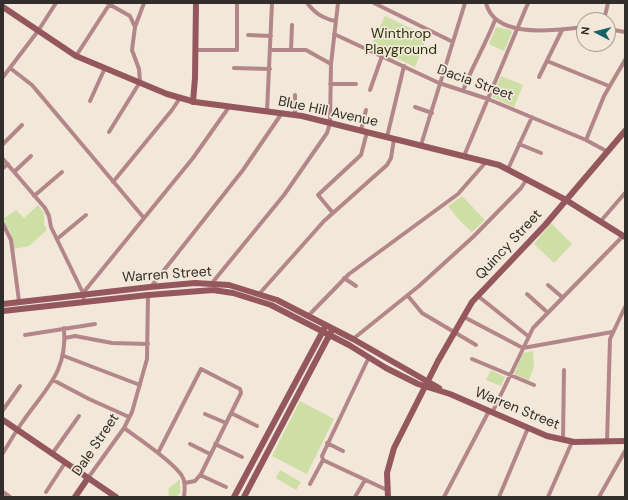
<!DOCTYPE html>
<style>
body{margin:0}
#map{position:relative;width:628px;height:500px;overflow:hidden;background:#f2e7d9;font-family:"DM Sans",sans-serif}
canvas{display:block}
.frame{position:absolute;inset:0;border:4px solid #312d28;pointer-events:none}
.north{position:absolute;left:576px;top:12px;width:40px;height:40px;box-sizing:border-box;background:#f2e7d9;border:1px solid #a59d92;border-radius:50%;rotate:277deg;font-size:11px;font-weight:700;line-height:16px;text-align:center;color:#312d28}
.north::after{content:'';display:block;margin:auto;width:14px;height:18px;background:#146368;clip-path:polygon(50% 0,100% 100%,50% 72%,0 100%)}
</style>
<div id="map">
<canvas width="628" height="500"></canvas>
<div class="frame"></div>
<div class="north">N</div>
</div>
<script>
const c = document.querySelector('canvas').getContext('2d');
c.lineJoin = 'round';
function paint(path, color) {
  c.fillStyle = color;
  c.fill(path, 'evenodd');
}
function stroke(path, color, width, dash) {
  c.strokeStyle = color;
  c.lineWidth = width;
  c.lineCap = dash ? 'butt' : 'round';
  c.setLineDash(dash || []);
  c.stroke(path);
}
function label(font, color, halo, rows, align = 'center') {
  c.font = font + ' "DM Sans",sans-serif';
  c.lineWidth = 3.5;
  c.setLineDash([]);
  c.textBaseline = 'middle';
  c.strokeStyle = halo;
  c.fillStyle = color;
  for (const [text, x, y, turn = 0] of rows) {
    c.save();
    c.translate(x, y);
    c.rotate((+turn || 0) * Math.PI / 180);
    c.textAlign = isNaN(turn) ? turn : align;
    if (halo) c.strokeText(text, 0, 0);
    c.fillText(text, 0, 0);
    c.restore();
  }
}
const green = new Path2D(`
 M385 16 427 36 415 67 371 46Z
 M496 27 511 30 512 33 504 51 489 44Z
 M501 76 523 85 514 107 492 97Z
 M462 196 485 220 472 232 459 220 448 206Z
 M38 205 44 213V224L47 230 29 246 14 249 10 232 3 219 16 210 24 218Z
 M551 223 572 244 554 263 534 244Z
 M533 351 534 367 529 380 514 374 523 353Z
 M491 370 505 377 501 386 486 380Z
 M300 401 334 419 307 474 272 456Z
 M280 470 301 482 296 490 276 478Z
 M180 479V493L176 497 167 496 169 495 168 489Z`);
const street = new Path2D(`
 M107 3 130 16 135 27
 M307 3C315 13 322 18 335 21
 M374 3 453 42
 M486 3C495 40 556 30 584 27
 M604 20 608 3
 M608 29 625 32
 M334 34 439 83 488 99 586 140 608 152
 M248 35 271 36
 M196 50H237V3
 M270 50H306L331 64
 M291 50 292 25
 M76 56 109 5
 M547 61 609 86
 M10 68 32 85 144 218
 M234 68 270 69
 M3 77 38 31 56 3
 M539 77 562 30
 M330 84H356
 M370 90 382 56
 M463 91C472 66 486 44 495 20
 M90 101 105 68
 M415 107 432 113
 M267 111 272 3
 M295 115V95
 M361 130 366 110
 M109 132 140 82 139 69 132 50 135 27 144 3
 M387 137 404 66
 M586 140 604 96 625 60
 M3 144 22 125
 M519 144 541 153
 M421 145 465 3
 M464 156 528 3
 M3 159 45 208 49 216 51 227 83 293 84 301
 M3 168 8 164
 M508 169 532 117
 M14 172 31 156
 M113 182 172 110 180 98
 M34 196 62 172
 M333 213 318 195 361 155 367 132
 M600 222 625 193
 M3 224 11 240 19 301
 M57 239 86 215
 M344 278 356 286
 M212 283 284 195 327 133 330 123 331 64 338 3
 M548 285 562 297
 M150 288 243 170 282 113
 M83 293 193 158 229 107
 M260 293 324 221 387 165 391 158 394 139
 M527 294 547 312
 M408 296 422 313 476 345
 M478 296 528 336
 M308 316 349 274 458 194 486 162
 M464 317 523 348 612 332
 M25 335 95 324
 M65 338 75 336 112 343 148 344
 M353 339 419 286 473 237 521 188 527 179
 M64 356 140 385
 M369 357 322 456 323 460 387 490
 M472 359 534 385
 M53 380 89 399 129 417
 M3 410 20 386
 M231 413 257 426
 M492 413 533 328 623 236
 M205 414 226 423
 M124 428C138 438 174 462 182 476 186 482 185 490 184 497
 M563 440 564 370
 M607 442 610 339 625 307
 M327 443 343 451
 M190 444 210 454
 M215 444 242 457
 M3 453C9 443 15 433 21 424 44 390 68 373 64 328
 M158 453 201 369 240 389 241 393 201 474 195 481 185 483
 M52 454 79 416
 M200 475 226 487
 M88 478 124 428 132 412 147 359 148 294
 M310 484 323 460
 M3 492 10 497
 M46 492 65 463
 M355 497 365 480
 M444 497 489 411
 M499 497 528 428
 M548 497 572 442
 M599 497 625 451`);
const secondary = new Path2D(`
 M3 7 76 56 167 94 195 102 302 116 499 165 566 200 625 237
 M193 102 195 78 196 3
 M3 304 150 287 195 283 229 285 277 300 353 339 439 388
 M3 311 148 295 213 290 233 293 271 305 349 345 386 368 418 384 450 394 547 436 574 442 625 441
 M3 420 116 497
 M75 497 88 478
 M234 497 324 329
 M244 497 331 332
 M388 497 387 473 394 448 438 361 472 302 545 225 625 131`);
const parkNames = [
 ["Winthrop",401,34],
 ["Playground",401,50]
];
const streetNames = [
 ["Dacia Street",475,83,20],
 ["Blue Hill Avenue",328,112,12],
 ["Quincy Street",509,245,-47],
 ["Warren Street",167,275,-4],
 ["Warren Street",517,409,22],
 ["Dale Street",96,445,-56]
];
paint(green, '#cedfa6');
stroke(street, '#b3878a', 4);
stroke(secondary, '#95575e', 6);
label('14px', '#29330c', '#f2e7d9', parkNames);
label('14px', '#312d28', '#f2e7d9', streetNames);
</script>
